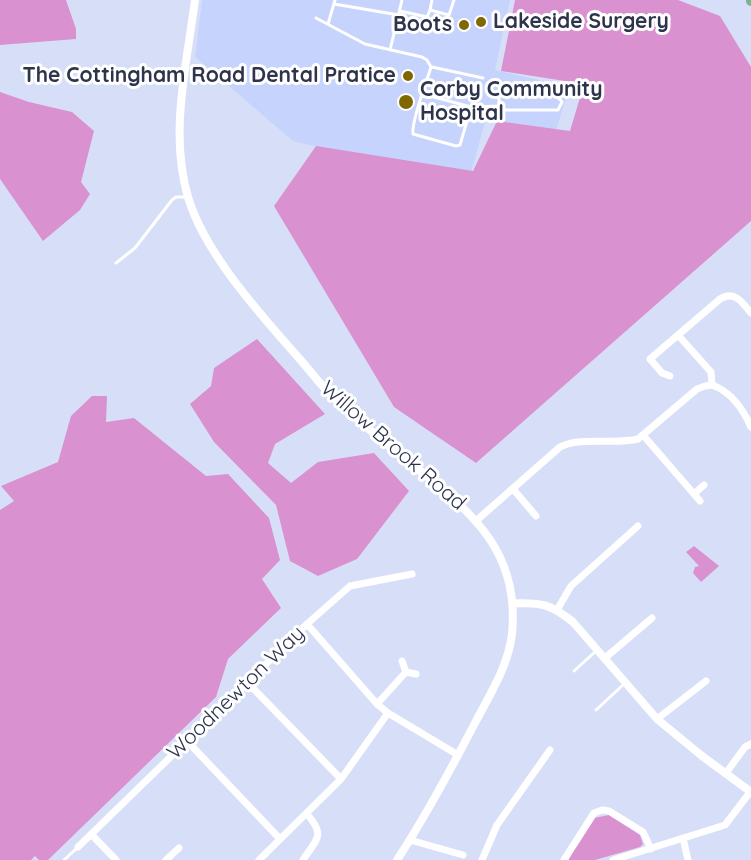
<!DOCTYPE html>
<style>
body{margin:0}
canvas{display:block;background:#d7dff8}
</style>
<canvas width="751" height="860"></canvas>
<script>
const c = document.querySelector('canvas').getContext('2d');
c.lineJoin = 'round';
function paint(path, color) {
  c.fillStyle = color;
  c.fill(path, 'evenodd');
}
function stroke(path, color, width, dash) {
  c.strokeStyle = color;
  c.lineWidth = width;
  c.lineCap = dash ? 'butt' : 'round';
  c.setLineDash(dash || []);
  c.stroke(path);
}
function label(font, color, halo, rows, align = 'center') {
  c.font = font + ' Quicksand,sans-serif';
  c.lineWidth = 6;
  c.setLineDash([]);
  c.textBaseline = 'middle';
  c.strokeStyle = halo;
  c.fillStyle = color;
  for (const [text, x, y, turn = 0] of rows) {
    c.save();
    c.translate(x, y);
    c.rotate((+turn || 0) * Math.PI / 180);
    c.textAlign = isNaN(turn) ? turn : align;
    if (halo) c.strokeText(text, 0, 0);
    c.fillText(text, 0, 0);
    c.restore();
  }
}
const built = new Path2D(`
 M202 0H510L495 70 569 87 555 134 486 118 468 184 293 141 195 57Z`);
const green = new Path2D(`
 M0 0H66L76 29V39L0 45Z
 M515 0H678L720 16 751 67V221L476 463 394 407 274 206 316 146 473 171 497 121 570 131 584 84 501 71Z
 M0 92 29 102 72 112 94 131 81 182 90 194 80 210 43 241 0 179Z
 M257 339 325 414 275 444 268 463 291 483 318 462 374 453 409 491 357 559 318 576 290 561 276 505 214 442 190 404 211 386 214 368Z
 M92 396H107L106 422 134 418 206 476 228 474 269 518 280 560 262 579 281 608 228 659 216 697 48 860H39L35 856 31 860H0V510L14 501 1 486 58 462 71 416Z
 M694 546 719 566 701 582 693 573 695 567 699 566 686 552Z
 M609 815 640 835 643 844 640 847 595 860H569V857L594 818Z`);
const service = new Path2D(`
 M334 4 399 15
 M430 10 432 0
 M400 11 427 17 430 10 449 15 454 0
 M316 18 365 44 422 57 427 60 431 67C427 81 411 121 413 134L456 146 460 145 471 107 423 94
 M328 24 335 0
 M390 50 402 0
 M432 67 483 78
 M471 107 499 106 506 110H558L562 102C556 90 515 89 502 89L499 97V106
 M116 263 135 248 172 200 176 197H186
 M574 671 596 651
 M596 710 624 684
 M64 860 77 848`);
const minor = new Path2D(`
 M678 335 711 372 712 385C732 392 743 409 751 427
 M670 376 662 373 650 359 720 299C734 290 742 302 751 313
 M643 435 700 501
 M513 489 536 516
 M694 494 704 485
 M477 520 560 447C580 436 615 445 638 439L697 389 705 386 712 385
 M557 610 571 586 638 526
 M307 624 377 704 388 713 458 755
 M605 658 652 618
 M402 661 406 672 416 674
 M248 683 341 779
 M377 704 406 672
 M657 719 706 681
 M187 741 280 839
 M726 773 745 747 751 744
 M91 834 116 860
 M683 838 688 860
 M410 840 463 855
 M78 847 307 624 350 586 412 574
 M166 860 179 848
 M259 860 341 779 388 713
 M303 860C317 838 326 836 307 814
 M482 860 497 825 550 750
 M564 860 594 813 602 810 609 811 643 832 651 849
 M613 860 725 825 751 791`);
const tertiary = new Path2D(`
 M195 0C187 64 169 133 188 197 204 252 259 313 297 356 309 369 320 385 334 398 360 423 390 447 419 470 475 515 520 554 512 634 508 667 490 694 475 723 451 769 426 816 397 860
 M512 603C542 603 549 603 573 622L657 719 702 756 751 792`);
const trunk = new Path2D(`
 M751 0V1`);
const markers = [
 [481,22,6,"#806700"],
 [464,25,6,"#806700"],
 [408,76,6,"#806700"],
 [406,102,8,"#806700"]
];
const poiNames = [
 ["Lakeside Surgery",493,22],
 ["Boots",452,25,"right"],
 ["The Cottingham Road Dental Pratice",396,76,"right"],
 ["Corby Community",420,90],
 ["Hospital",420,114]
];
const streetNames = [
 ["Willow Brook Road",393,446,41],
 ["Woodnewton Way",236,693,-44]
];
paint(built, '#c6d3fc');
paint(green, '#da91cf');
stroke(service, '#fff', 3);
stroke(minor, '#fff', 7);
stroke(tertiary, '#fff', 8);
stroke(trunk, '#74b78a', 10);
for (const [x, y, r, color] of markers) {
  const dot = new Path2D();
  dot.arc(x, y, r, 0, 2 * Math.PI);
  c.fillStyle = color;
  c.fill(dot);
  stroke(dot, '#fff', 2);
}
label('bold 21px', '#2e344c', '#fff', poiNames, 'left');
label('21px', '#2e344c', '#fff', streetNames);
</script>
